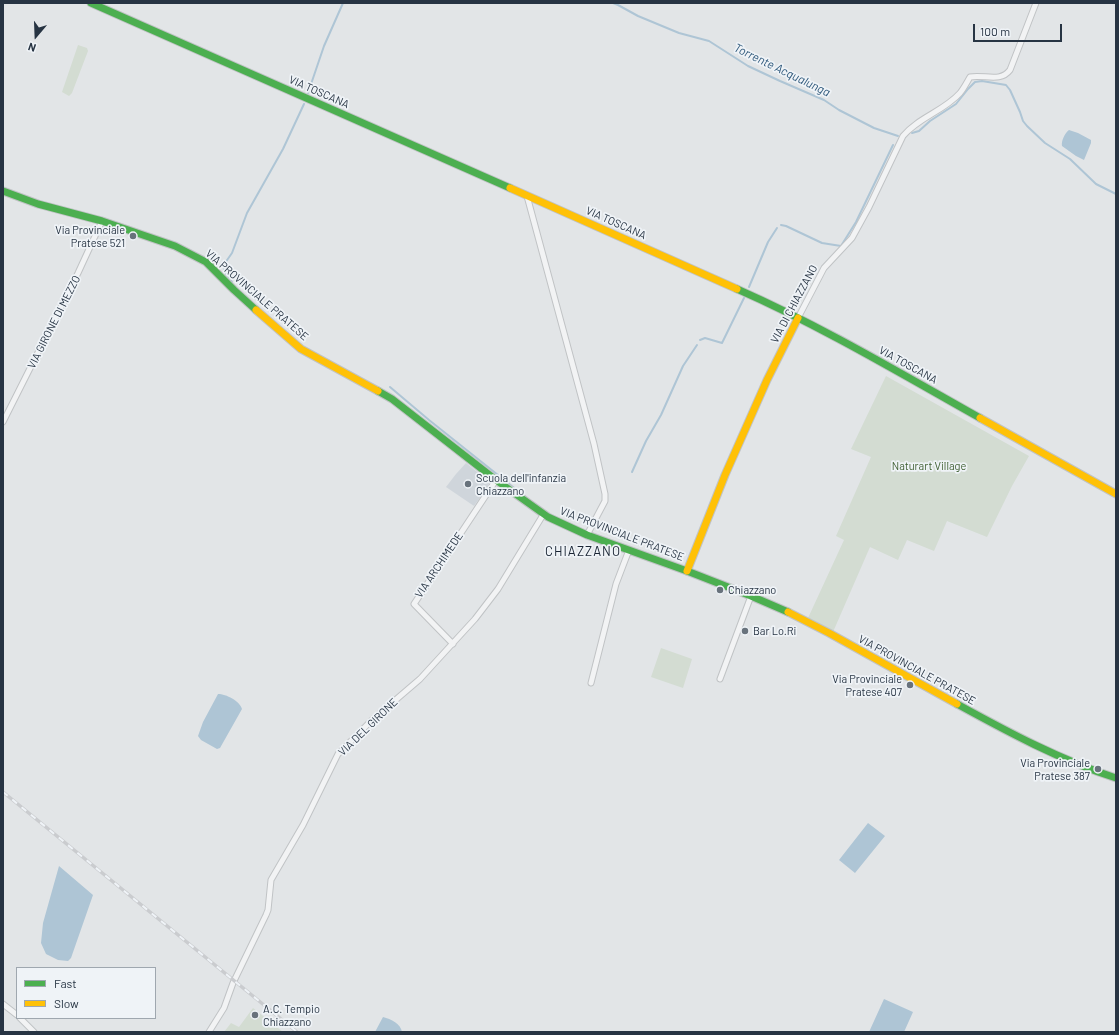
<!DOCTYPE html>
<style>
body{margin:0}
#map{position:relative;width:1119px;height:1035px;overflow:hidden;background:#e2e5e7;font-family:Barlow,sans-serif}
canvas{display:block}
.frame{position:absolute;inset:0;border:4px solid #273443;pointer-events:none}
.legend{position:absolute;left:16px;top:967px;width:140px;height:52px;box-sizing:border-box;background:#eff3f7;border:1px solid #9fa7af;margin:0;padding:5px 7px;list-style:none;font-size:12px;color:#273443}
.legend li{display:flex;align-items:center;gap:8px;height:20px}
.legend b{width:20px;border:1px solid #9fa7af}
.north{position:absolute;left:16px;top:16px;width:40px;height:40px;-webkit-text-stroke:3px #eff3f7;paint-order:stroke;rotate:199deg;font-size:11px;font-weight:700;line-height:16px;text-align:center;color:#273443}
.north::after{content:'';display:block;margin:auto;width:14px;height:18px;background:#273443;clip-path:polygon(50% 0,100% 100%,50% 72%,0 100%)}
.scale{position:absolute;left:973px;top:24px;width:89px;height:18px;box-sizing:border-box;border:2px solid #273443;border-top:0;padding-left:5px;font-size:12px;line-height:14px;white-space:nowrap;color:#273443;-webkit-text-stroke:3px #eff3f7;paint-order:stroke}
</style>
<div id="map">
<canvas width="1119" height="1035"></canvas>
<div class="frame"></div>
<ul class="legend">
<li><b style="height:5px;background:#4caf50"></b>Fast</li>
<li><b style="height:5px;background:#ffc107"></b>Slow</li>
</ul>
<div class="north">N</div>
<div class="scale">100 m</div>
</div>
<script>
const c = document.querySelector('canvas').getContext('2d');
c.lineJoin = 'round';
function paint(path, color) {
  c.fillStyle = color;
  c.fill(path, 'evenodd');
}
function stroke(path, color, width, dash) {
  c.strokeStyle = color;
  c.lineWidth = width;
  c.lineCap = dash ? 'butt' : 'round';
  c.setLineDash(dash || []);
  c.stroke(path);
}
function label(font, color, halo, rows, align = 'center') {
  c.font = font + ' Barlow,sans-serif';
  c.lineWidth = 3.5;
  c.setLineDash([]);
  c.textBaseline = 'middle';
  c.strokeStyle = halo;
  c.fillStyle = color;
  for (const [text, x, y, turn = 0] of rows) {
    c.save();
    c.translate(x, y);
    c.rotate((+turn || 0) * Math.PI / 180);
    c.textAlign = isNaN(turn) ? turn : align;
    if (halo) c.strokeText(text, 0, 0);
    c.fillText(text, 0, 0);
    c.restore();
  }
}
const built = new Path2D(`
 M466 463 487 480 489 483 487 488 474 506 446 487 456 474Z`);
const green = new Path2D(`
 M78 45 87 48 88 51 72 93 69 96 62 92Z
 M886 376 1029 456 1012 486 987 537 947 521 934 551 907 540 898 560 870 547 833 632 808 618 844 540 836 536 871 457 851 449Z
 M661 648 692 659 683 688 651 677Z
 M253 1008 283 1032H224L231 1023 239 1027Z`);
const water = new Path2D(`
 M1069 130 1078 133 1091 140V143L1084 160 1076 156 1062 146C1061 141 1065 133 1069 130Z
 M218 694C226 694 240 701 242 709L220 748 217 749 201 740 198 736 203 722Z
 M868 823 885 836 855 873 839 860Z
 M59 866 93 895 71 958 68 961 58 960 46 954 41 943 43 923Z
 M884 999 913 1012 904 1032H869Z
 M383 1017C391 1019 401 1024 402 1032H375Z`);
const stream = new Path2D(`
 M613 3 618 5 638 16 679 33 709 41 748 66 780 81 824 100 839 110 874 128 898 136
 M308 93 324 46 343 3
 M912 133 919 131 930 121 956 104 968 89 975 82 982 81 1006 85 1010 90 1020 112 1023 121 1027 126 1045 143 1070 159 1096 184 1116 194
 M781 225 786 226 822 243 841 246 856 222 893 145
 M232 282 224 271 225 263 232 253 247 213 283 149 304 104
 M749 287 768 242 777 228
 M700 340 705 338 722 343 744 298
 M390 387 429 420 528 499
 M632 472 646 441 661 415 683 366 697 345`);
const street = new Path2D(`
 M527 196 594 444 605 494V501L587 535
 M798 318 824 268 852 238 869 207 903 136C919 117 944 111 960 93 964 88 967 82 970 77 984 74 1000 83 1010 70L1036 3
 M3 422 78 273 102 221
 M453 644 414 604 496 480
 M720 679 751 596
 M591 683 616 584 629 550
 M3 1004 17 1015
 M20 1018 34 1032
 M209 1032 224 1008 233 983 266 915 268 910 271 880 303 825 338 754 371 721 420 679 475 619 498 589 543 515`);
const fast = new Path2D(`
 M91 3 510 188
 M3 191 38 204 102 221 175 246 206 262 234 290 256 310
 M737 289C821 326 900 373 980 418
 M378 391 392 399 496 480 548 517 587 535 687 571 751 596 788 612
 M957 704C1008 732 1060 760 1116 778`);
const slow = new Path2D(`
 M510 188 737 289
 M256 310 301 349 378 391
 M980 418 1116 494
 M687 571 725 475 767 380 798 318
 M788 612 829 633 957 704`);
const rail = new Path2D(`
 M3 792 297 1032`);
const markers = [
 [133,236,4,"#68727c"],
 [468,484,4,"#68727c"],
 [720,590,4,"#68727c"],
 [745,631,4,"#68727c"],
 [910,685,4,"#68727c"],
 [1098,769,4,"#68727c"],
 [255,1015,4,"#68727c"]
];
const streetNames = [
 ["VIA TOSCANA",319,92,24],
 ["VIA TOSCANA",616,223,24],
 ["VIA PROVINCIALE PRATESE",257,295,41],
 ["VIA DI CHIAZZANO",794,304,-62],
 ["VIA GIRONE DI MEZZO",54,322,-63],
 ["VIA TOSCANA",908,365,29],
 ["VIA PROVINCIALE PRATESE",622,534,21],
 ["VIA ARCHIMEDE",439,565,-56],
 ["VIA PROVINCIALE PRATESE",917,670,29],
 ["VIA DEL GIRONE",368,727,-44]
];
const poiNames = [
 ["Via Provinciale",125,230,"right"],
 ["Pratese 521",125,243,"right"],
 ["Scuola dell'infanzia",476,478],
 ["Chiazzano",476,491],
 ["Chiazzano",728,590],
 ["Bar Lo.Ri",753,631],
 ["Via Provinciale",902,679,"right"],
 ["Pratese 407",902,692,"right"],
 ["Via Provinciale",1090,763,"right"],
 ["Pratese 387",1090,776,"right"],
 ["A.C. Tempio",263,1009],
 ["Chiazzano",263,1022]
];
const parkNames = [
 ["Naturart Village",929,466]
];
const waterNames = [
 ["Torrente Acqualunga",782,70,26]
];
const quarterNames = [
 ["CHIAZZANO",583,552]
];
paint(built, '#cfd5db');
paint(green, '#d3dcd2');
paint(water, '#aec5d5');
stroke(stream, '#aec5d5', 2);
stroke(street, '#c0c3c5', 7);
stroke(fast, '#c0c3c5', 9);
stroke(slow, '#c0c3c5', 9);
stroke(street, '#f2f3f4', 5);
stroke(fast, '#4caf50', 7);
stroke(slow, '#ffc107', 7);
stroke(rail, '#cacccf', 3.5);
stroke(rail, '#eff3f7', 2, [6]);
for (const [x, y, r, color] of markers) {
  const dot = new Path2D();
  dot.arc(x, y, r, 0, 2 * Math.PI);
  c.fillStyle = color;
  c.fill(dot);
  stroke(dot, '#eff3f7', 1.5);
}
label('11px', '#273443', '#eff3f7', streetNames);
label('11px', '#273443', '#eff3f7', poiNames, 'left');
label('11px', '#406033', '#eff3f7', parkNames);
label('italic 12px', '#2d577a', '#eff3f7', waterNames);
c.letterSpacing = '1px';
label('13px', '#192433', '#eff3f7', quarterNames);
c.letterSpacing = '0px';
</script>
